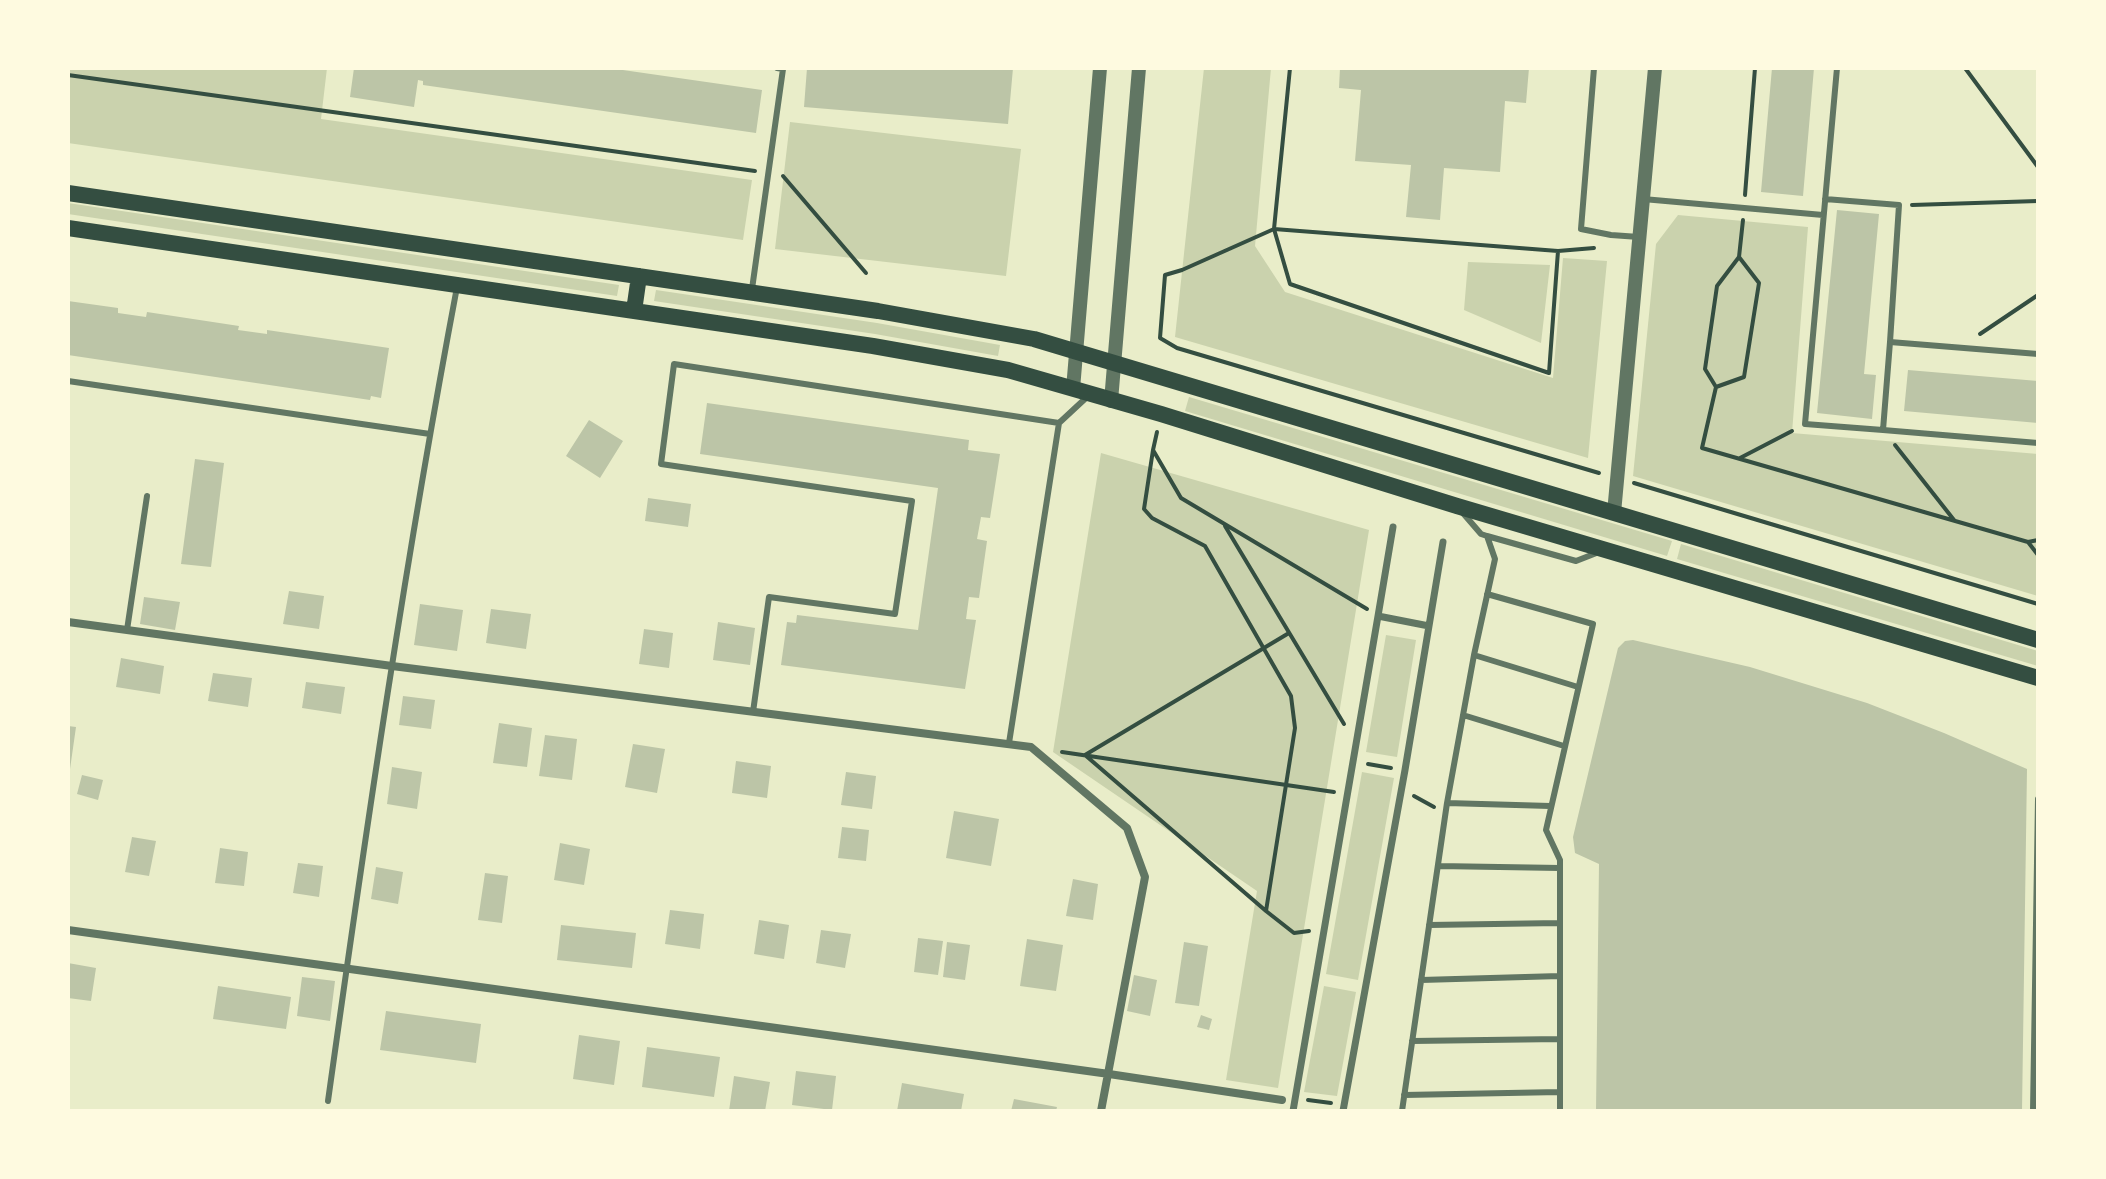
<!DOCTYPE html>
<style>
body{margin:0}
#map{position:relative;width:2106px;height:1179px;overflow:hidden;background:#e9edc9;font-family:"Alegreya Sans",sans-serif}
canvas{display:block}
.frame{position:absolute;inset:0;border:70px solid #fefae0;pointer-events:none}
</style>
<div id="map">
<canvas width="2106" height="1179"></canvas>
<div class="frame"></div>
</div>
<script>
const c = document.querySelector('canvas').getContext('2d');
c.lineJoin = 'round';
function paint(path, color) {
  c.fillStyle = color;
  c.fill(path, 'evenodd');
}
function stroke(path, color, width, dash) {
  c.strokeStyle = color;
  c.lineWidth = width;
  c.lineCap = dash ? 'butt' : 'round';
  c.setLineDash(dash || []);
  c.stroke(path);
}
const green = new Path2D(`
 M68 68H327L321 119 752 180 743 240 68 143Z
 M1204 68H1271L1255 246 1285 292 1553 378 1563 258 1607 261 1588 458 1175 337Z
 M790 122 1021 149 1006 276 775 249Z
 M68 203 619 285 617 296 68 214Z
 M1678 215 1808 227 1792 433 2038 454V596L1633 476 1656 244Z
 M1468 262 1550 265 1541 343 1464 310Z
 M656 290 877 323 1000 345 998 356 875 334 654 301Z
 M1189 397 1672 541 1667 556 1185 411Z
 M1101 453 1369 530 1278 1088 1226 1080 1257 891 1053 752Z
 M1681 544 2038 651V666L1677 559Z
 M1386 635 1416 640 1397 757 1366 752Z
 M1362 772 1394 778 1358 980 1326 974Z
 M1324 986 1356 992 1337 1096 1304 1092Z`);
const building = new Path2D(`
 M354 68H609L762 90 756 133 423 85V81L418 80 414 107 350 97Z
 M807 68H1013L1008 124 804 107Z
 M1340 68H1529L1526 103 1505 101 1500 172 1444 168 1440 220 1406 217 1411 165 1355 161 1361 90 1339 88Z
 M1772 68H1814L1803 196 1761 192Z
 M1837 210 1879 214 1864 374 1876 375 1872 419 1817 413Z
 M68 301 118 308V313L146 317 147 312 239 326 238 330 267 334V330L389 348 381 398 371 396 370 400 68 355Z
 M1908 370 2038 381V423L1904 411Z
 M707 403 969 440 968 450 1000 454 990 518 981 517 977 539 987 541 979 598 969 597 966 619 976 620 965 689 781 665 787 622 796 623 797 615 918 630 938 488 700 454Z
 M589 420 623 441 600 478 566 456Z
 M195 459 224 463 211 567 181 564Z
 M648 498 691 504 688 527 645 521Z
 M289 591 324 596 319 629 283 624Z
 M144 597 180 602 175 630 140 624Z
 M420 604 463 610 457 651 414 645Z
 M491 609 531 614 526 649 486 643Z
 M718 622 755 628 750 665 713 660Z
 M644 629 673 633 669 668 639 664Z
 M1633 640 1750 667 1867 703 1944 733 2027 769 2022 1111H1596L1599 864 1575 853 1573 837 1618 648 1625 641Z
 M121 658 164 666 160 694 116 687Z
 M213 673 252 678 248 707 208 701Z
 M306 682 345 687 341 714 302 708Z
 M403 696 435 700 431 729 399 725Z
 M499 723 532 728 527 767 493 763Z
 M68 726 76 727 70 769H68Z
 M545 735 577 739 572 780 539 776Z
 M633 744 665 749 657 793 625 787Z
 M736 761 771 766 767 798 732 793Z
 M392 767 422 772 417 809 387 804Z
 M846 772 876 776 872 809 841 805Z
 M82 775 103 780 98 800 77 794Z
 M954 811 999 819 991 866 946 858Z
 M842 827 869 830 866 861 838 858Z
 M132 837 156 841 149 876 125 872Z
 M560 843 590 849 584 885 554 880Z
 M220 848 248 852 244 886 215 883Z
 M298 863 323 866 319 897 293 893Z
 M376 867 403 872 398 904 371 899Z
 M485 873 508 876 502 923 478 920Z
 M1073 879 1098 884 1093 920 1066 916Z
 M670 910 704 914 700 949 665 944Z
 M759 920 789 925 784 959 754 954Z
 M561 925 636 933 632 968 557 960Z
 M821 930 851 934 845 968 816 963Z
 M918 938 943 941 938 975 914 972Z
 M1027 939 1063 945 1056 991 1020 986Z
 M947 942 970 945 965 980 943 977Z
 M1184 942 1208 946 1199 1006 1175 1003Z
 M68 963 96 968 91 1001 68 998Z
 M1134 975 1157 980 1150 1016 1127 1011Z
 M302 977 335 981 330 1021 297 1016Z
 M218 986 291 997 286 1029 213 1019Z
 M386 1011 481 1024 476 1063 380 1050Z
 M1201 1015 1212 1019 1209 1030 1197 1027Z
 M579 1035 620 1041 614 1085 573 1079Z
 M647 1047 720 1057 714 1097 642 1087Z
 M796 1071 836 1076 832 1110 792 1105Z
 M734 1076 770 1082 765 1111H729Z
 M902 1083 964 1094 961 1111H897Z
 M1014 1099 1057 1107 1056 1111H1011Z`);
const path = new Path2D(`
 M1290 68 1274 229 1182 270 1165 275 1160 338 1177 348 1599 473
 M1965 68 2038 167
 M68 75 755 171
 M783 176 866 273
 M1745 195 1755 68
 M1912 205 2038 201
 M1558 251 1549 373 1290 284 1274 229 1558 251 1594 248
 M1739 257 1743 220
 M1980 334 2038 295
 M1716 387 1705 369 1717 286 1739 257 1759 283 1744 377 1716 387 1702 448 2028 542 2038 540
 M1157 432 1153 450 1181 498 1367 609
 M1895 445 1954 520
 M1153 450 1144 509 1152 518 1205 546 1291 696 1295 728 1266 911 1294 933 1309 931
 M1740 458 1792 431
 M1634 483 2038 604
 M1225 526 1344 724
 M2028 542 2038 555
 M1062 752 1334 792
 M1368 764 1391 768
 M1414 796 1434 807
 M1266 911 1085 755 1289 633
 M1308 1100 1331 1103`);
const service = new Path2D(`
 M1594 68 1581 229 1611 235 1639 237
 M1837 68 1805 424 1883 430
 M1643 199 1823 215
 M1825 199 1899 205 1890 342
 M752 289 783 69 777 68
 M2038 354 1890 342 1883 430 2038 443
 M68 381 430 434
 M1462 512 1481 534 1487 536 1576 561 1599 552
 M1487 594 1593 624 1546 830 1560 860V1111
 M127 630 147 496
 M1474 655 1578 687
 M753 712 769 597 895 614 912 501 661 464 674 364 1059 423
 M1463 715 1564 746
 M1009 743 1059 423 1087 397
 M1447 803 1550 806
 M1438 866 1560 868
 M1429 925 1560 923
 M1421 980 1560 976
 M1412 1041 1560 1039
 M1404 1095 1560 1092
 M328 1101C366 829 406 557 457 287
 M1402 1111 1447 803 1474 655 1495 559 1487 536
 M2033 1111 2038 799`);
const pedestrian = new Path2D(`
 M1393 527 1378 616 1429 626
 M1293 1111 1378 616
 M1343 1111 1405 770 1443 542`);
const minor = new Path2D(`
 M68 622 392 666 1031 747 1127 828 1145 877 1101 1111
 M68 930 1109 1074 1282 1100`);
const tertiary = new Path2D(`
 M1073 389 1100 68
 M1111 401 1139 68
 M1614 513 1655 68`);
const secondary = new Path2D(`
 M68 193 878 311 1034 339 2038 640
 M68 228 873 346 1008 370 1161 414 1457 506 2038 678
 M634 311 639 276`);
paint(green, '#cad2ad');
paint(building, '#bcc5a7');
stroke(path, '#344e41', 4);
stroke(service, '#617663', 6);
stroke(pedestrian, '#617663', 7);
stroke(minor, '#617663', 8);
stroke(tertiary, '#617663', 14);
stroke(secondary, '#344e41', 16);
</script>
